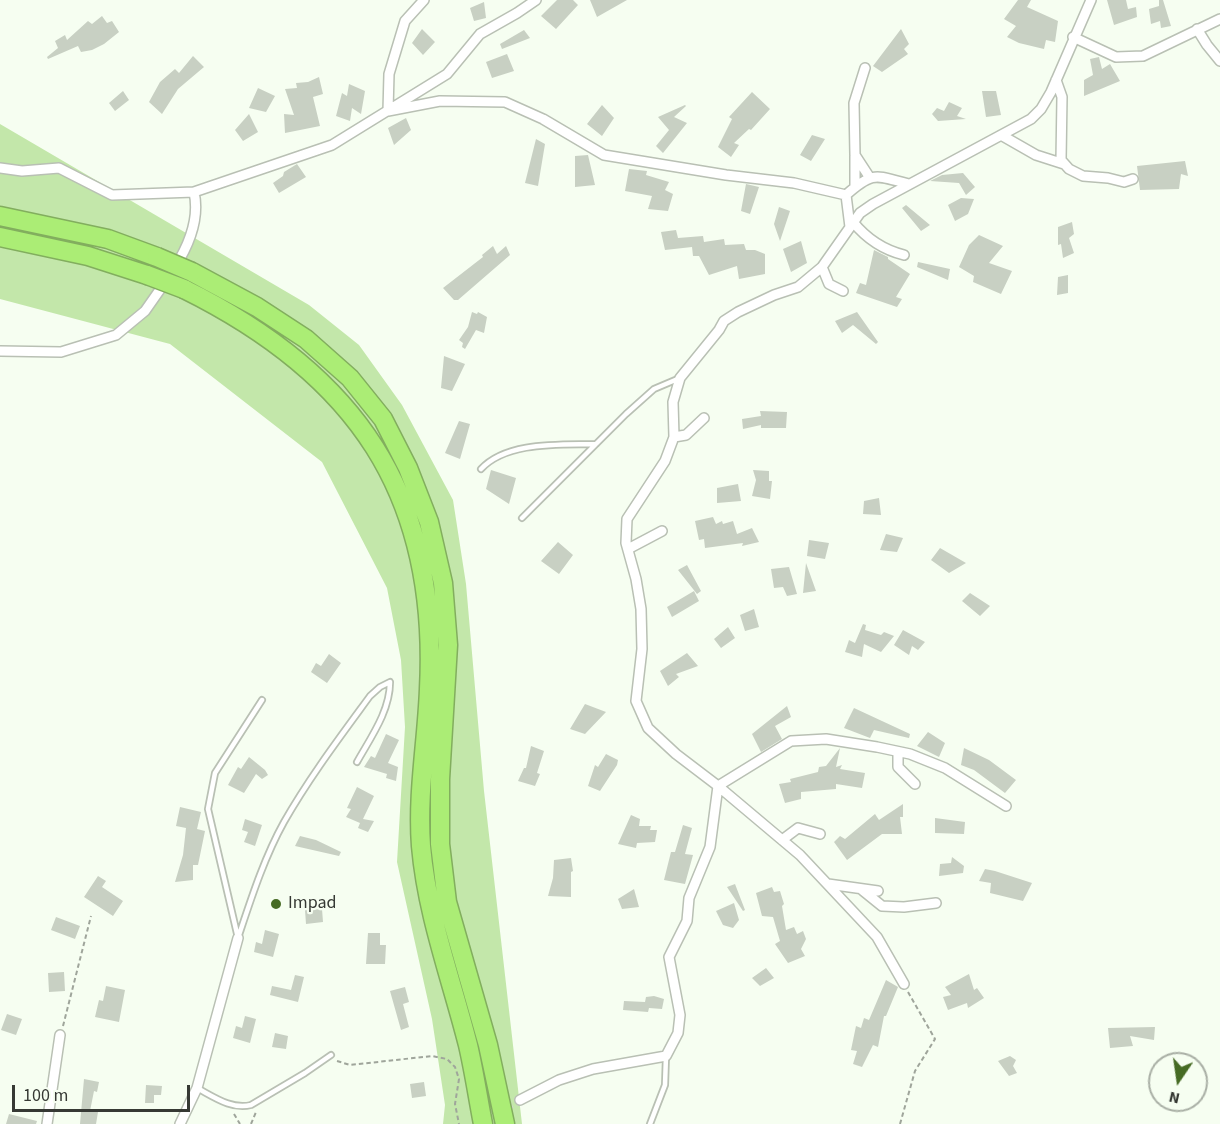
<!DOCTYPE html>
<style>
body{margin:0}
#map{position:relative;width:1220px;height:1124px;overflow:hidden;background:#f6fef1;font-family:"Source Sans 3",sans-serif}
canvas{display:block}
.north{position:absolute;left:1148px;top:1052px;width:60px;height:60px;box-sizing:border-box;background:#f6fef1;border:2px solid #a9afa5;border-radius:50%;rotate:193deg;font-size:16px;font-weight:700;line-height:24px;text-align:center;color:#363934}
.north::after{content:'';display:block;margin:auto;width:21px;height:27px;background:#466b24;clip-path:polygon(50% 0,100% 100%,50% 72%,0 100%)}
.scale{position:absolute;left:12px;top:1085px;width:178px;height:27px;box-sizing:border-box;border:3px solid #363934;border-top:0;padding-left:8px;font-size:18px;line-height:21px;white-space:nowrap;color:#363934;-webkit-text-stroke:4px #f6fef1;paint-order:stroke}
</style>
<div id="map">
<canvas width="1220" height="1124"></canvas>
<div class="north">N</div>
<div class="scale">100 m</div>
</div>
<script>
const c = document.querySelector('canvas').getContext('2d');
c.lineJoin = 'round';
function paint(path, color) {
  c.fillStyle = color;
  c.fill(path, 'evenodd');
}
function stroke(path, color, width, dash) {
  c.strokeStyle = color;
  c.lineWidth = width;
  c.lineCap = dash ? 'butt' : 'round';
  c.setLineDash(dash || []);
  c.stroke(path);
}
function label(font, color, halo, rows, align = 'center') {
  c.font = font + ' "Source Sans 3",sans-serif';
  c.lineWidth = 4.5;
  c.setLineDash([]);
  c.textBaseline = 'middle';
  c.strokeStyle = halo;
  c.fillStyle = color;
  for (const [text, x, y, turn = 0] of rows) {
    c.save();
    c.translate(x, y);
    c.rotate((+turn || 0) * Math.PI / 180);
    c.textAlign = isNaN(turn) ? turn : align;
    if (halo) c.strokeText(text, 0, 0);
    c.fillText(text, 0, 0);
    c.restore();
  }
}
const green = new Path2D(`
 M0 124 309 305 359 345 402 405 453 500 466 584 484 791 522 1124H443L445 1105 432 1019 397 862 405 727 401 660 387 588 322 462 170 344 0 299Z`);
const building = new Path2D(`
 M557 0H573L578 5 556 29 541 16Z
 M590 0H627L597 17Z
 M1018 0H1031L1027 7 1058 21 1055 42 1046 40 1044 49 1019 43 1007 37 1016 26 1004 19Z
 M1107 0H1126L1128 9 1136 7 1137 17 1114 25Z
 M1159 0H1163L1171 26 1161 28 1160 21 1151 24 1149 9 1159 6Z
 M484 2 486 18 474 21 470 8Z
 M102 16 107 23 112 21 119 32 104 44 92 50 81 52 78 46 48 59 47 57 58 48 55 41 65 35 67 40 88 21 92 24Z
 M422 29 435 42 423 55 412 43Z
 M901 29 909 44 904 49 908 54 882 72 873 66Z
 M524 30 530 38 502 49 500 44Z
 M507 54 514 71 492 78 486 62Z
 M193 56 204 67 178 89 162 114 149 102 160 82 175 69 179 73Z
 M1099 57 1102 69 1110 64 1120 81 1084 96V80L1093 75 1090 59Z
 M319 77 323 94 313 97 320 126 285 133 284 114 294 115 285 89 297 88 296 83 308 82Z
 M349 84 365 91 361 114 352 108 350 121 336 116 342 93 347 96Z
 M258 88 275 96 266 112 249 108Z
 M123 91 129 100 115 111 109 103Z
 M982 91H996L1001 115 986 117Z
 M752 92 770 109 751 130 749 129 734 143 739 145 731 157 718 147 732 119 729 117Z
 M949 102 962 108 957 116 966 119 938 121 932 114 937 108 944 111Z
 M602 105 614 118 602 136 587 124Z
 M685 105 686 106 674 117 687 123 663 153 656 146 669 130 658 117Z
 M249 114 258 132 243 141 235 130Z
 M406 118 411 130 394 145 388 128Z
 M812 135 825 139 811 161 800 155Z
 M536 139 545 144 538 186 525 183Z
 M588 155 595 185 575 187V156Z
 M1185 161 1188 176 1181 174 1179 189 1140 190 1137 166Z
 M297 164 306 177 279 193 273 183 283 176 284 172Z
 M629 169 647 171 646 175 669 182 665 190 673 194 668 211 648 209 652 196 625 191Z
 M963 173 975 187 966 195 959 183 930 181 942 175Z
 M746 184 759 187 750 214 741 211Z
 M961 198 974 199 968 214 955 221 948 205Z
 M906 205 930 225 921 231 902 208Z
 M779 207 790 211 780 241 774 224Z
 M1072 222 1074 234 1069 238 1074 253 1063 258 1061 244 1058 245V227Z
 M676 230 678 238 703 236 704 242 724 239 725 245 744 244 746 250H755L765 254V274L739 279 737 266 709 275 699 256H693L692 247 665 250 661 232Z
 M979 235 1003 246 989 263 1012 271 1001 294 973 282 974 276 959 267 969 245Z
 M801 241 807 263 791 272 783 249Z
 M493 246 497 254 506 246 510 255 458 300H454L443 288 483 257 482 255Z
 M874 250 888 257V259L910 274 896 297 902 299 897 307 856 293 860 283 866 285Z
 M918 262 950 269 948 280 917 267Z
 M1068 275V293L1057 295 1058 277Z
 M472 312 477 314 478 312 487 317 484 333 476 330 465 349 462 347 463 343 459 340 468 327Z
 M857 312 878 342 876 344 853 325 842 333 835 321Z
 M444 356 465 364 452 391 441 388Z
 M760 411 787 412 786 428H761V425L743 429 742 419 761 416Z
 M459 421 470 424 460 459 445 453Z
 M491 470 516 478 509 504 486 489Z
 M753 470 769 471V481H772L770 499 752 496 756 480Z
 M738 484 741 501 717 503V488Z
 M879 498 881 515 863 514 864 501Z
 M713 517 716 524 722 521 723 524 733 521 737 534 752 528 759 542 742 546 743 543 705 548 704 539 699 540 695 521Z
 M886 534 903 538 897 552 880 550Z
 M809 540 829 543 825 559 807 556Z
 M558 542 573 555 559 574 541 561Z
 M940 548 966 563 949 573 931 560Z
 M806 563 816 591 803 593Z
 M687 565 701 591 697 594 678 570Z
 M789 567 797 594 787 596 783 587 774 588 771 569Z
 M694 591 699 601 672 617 667 607Z
 M970 593 990 606 980 616 962 601Z
 M754 609 759 627 745 631 740 615Z
 M863 624 866 625 865 630 881 635 884 632 894 636 881 652 864 644 862 657 845 652 849 640 855 643Z
 M728 627 735 638 721 648 714 639Z
 M903 630 925 642 918 650 912 646 909 655 894 645Z
 M687 653 698 666 676 674 679 677 668 686 660 671Z
 M329 654 341 663 327 683 311 672 316 663 321 666Z
 M585 704 606 712 585 734 570 729Z
 M787 706 791 717 775 726 782 739 761 752 752 734Z
 M854 708 910 734 909 738 874 730 870 738 844 728Z
 M928 732 945 743 939 757 917 746Z
 M386 734 399 740 388 763 398 767 396 781 386 778 387 774 364 767 371 756 375 758Z
 M531 746 544 751 537 773 540 774 535 786 518 781 524 768H526Z
 M840 748 836 767 842 765 840 769 865 773 862 788 836 784V789L801 792V799L785 803 779 784 791 782 790 779 818 772 819 767 826 766Z
 M964 748 989 760 1016 780 1005 793 974 770 961 765Z
 M606 754 618 760 617 765 600 791 588 786 595 765 598 767Z
 M249 757 265 770 268 775 262 779 256 774 244 793 228 785 238 767 241 769Z
 M357 787 374 796 363 819 374 821 368 832 358 828 360 823 346 817 351 809 347 808Z
 M903 804V817H900L902 834H882L847 860 834 842 840 836 845 839 875 814 879 820Z
 M180 807 201 812 197 829 205 831 198 865H193V880L175 882 183 855 186 828 176 826Z
 M631 815 640 819 639 826H651L650 830H657L655 842 637 843 636 848 618 844Z
 M935 818 965 822 964 834 935 833Z
 M245 819 262 825 255 846 244 842 248 832 242 830Z
 M683 825 692 828 685 854 693 855 685 884 664 880 671 852H675Z
 M300 836 316 840 341 852 339 856 295 846Z
 M952 857 964 866 963 873 939 876 940 864 951 863Z
 M571 858 573 871 571 872V897L548 896 553 878 554 860Z
 M985 869 995 871 1032 883 1023 901 990 893 991 883 979 881Z
 M98 876 106 881 102 887 123 901 113 916 84 897Z
 M735 884 745 910 743 911 727 887Z
 M772 887 774 892 780 891 784 904 782 906 786 930 794 927 797 934 803 931 806 939 801 949 805 956 788 963 775 944 780 941 773 917 762 916 756 893Z
 M634 889 639 907 622 909 618 899Z
 M734 903 739 920 733 928 723 925 716 911Z
 M322 909 323 922 306 924 305 910Z
 M56 917 80 926 75 939 51 930Z
 M265 930 279 934 273 957 254 952 256 942 262 944Z
 M368 933H380V945H386L385 964H366Z
 M766 968 774 978 760 986 752 978Z
 M64 972 65 991 49 992 48 973Z
 M969 974 974 990 977 988 984 998 968 1008 967 1003 948 1010 943 997 951 995 945 987Z
 M295 975 304 977 298 1002 270 995 272 986 291 990Z
 M886 980 898 987 886 1016H884L878 1047 873 1045 862 1067 853 1064 857 1051 851 1050 856 1026 861 1028 864 1018 869 1020Z
 M106 986 125 990 119 1022 95 1017 99 1000 103 1001Z
 M405 987 409 1002 403 1004 409 1027 401 1030 390 991Z
 M654 996 664 999 662 1009 649 1008 648 1012 623 1010 624 1001 645 1002 646 997Z
 M7 1014 22 1019 16 1035 1 1030Z
 M245 1016 256 1019 250 1043 233 1038 236 1026 242 1028Z
 M1155 1027 1154 1040 1130 1036 1133 1046 1110 1048 1108 1028Z
 M275 1033 288 1036 286 1049 272 1047Z
 M1010 1056 1016 1060 1013 1066 1017 1073 1009 1076 998 1061Z
 M84 1079 99 1082 97 1092 94 1091 90 1111 98 1112 96 1124H80Z
 M424 1082 426 1096 412 1098 410 1084Z
 M146 1085 162 1086 161 1095H154V1103H145Z
 M9 1114 37 1121 36 1124H6Z`);
const streetTunnel = new Path2D(`
 M479 1119 520 1100`);
const path = new Path2D(`
 M63 1026 91 916
 M337 1061 350 1065 432 1056 447 1059 455 1067 459 1079 455 1104 459 1124
 M234 1114 240 1124
 M251 1124 256 1112
 M900 1124 915 1071 935 1039 908 992`);
const lane = new Path2D(`
 M481 469C507 441 560 445 596 444
 M522 518 626 414 654 389 680 378
 M262 700 215 773 208 809 238 938C251 899 264 858 284 822 309 778 340 737 370 696L380 687 390 682C390 711 371 737 357 762
 M197 1088C214 1097 232 1110 251 1105L305 1073 331 1055
 M650 1124 665 1085 666 1056`);
const street = new Path2D(`
 M424 0 405 21 389 74 388 111 440 101 505 102 543 119 604 155 726 175 794 183 846 195 850 227
 M1197 29 1207 45 1220 61
 M1073 37 1116 57 1143 56 1220 19
 M865 68 854 103 855 155 870 178
 M1056 80 1062 97 1061 160 1069 169 1083 176 1108 178 1124 182 1133 179
 M1001 135 1036 155 1064 164
 M855 156V186
 M0 168 22 171 59 168 112 195 194 192 332 145 447 74 480 34 517 13 536 0
 M846 195C874 170 876 176 909 184
 M853 222C866 238 884 250 904 255
 M175 267C189 245 200 219 194 192
 M822 267 829 284 843 291
 M0 351 61 352 116 335 145 311 166 281
 M674 437 686 435 704 418
 M628 549 662 531
 M898 752V767L915 784
 M782 840 798 828 820 834
 M828 884 878 891
 M861 889 882 906 904 907 936 903
 M904 984 877 937 800 855 718 786 676 754 648 728 636 701 642 649 641 609 636 579 626 543 627 519 665 461 674 437 673 402 680 378 719 330 724 321 738 312 774 295 798 287 822 267 860 213 873 204 1031 119 1041 109 1051 92 1091 0
 M520 1100 559 1080 593 1069 666 1056 678 1033 680 1015 669 957 687 921 689 898 710 847 718 786 791 741 826 739 877 747 910 754 945 768 1006 806
 M47 1124 60 1035
 M180 1124 197 1088 238 938`);
const highway = new Path2D(`
 M0 216 108 239 157 257
 M0 237 88 256 147 275
 M192 272 257 307 306 339 350 378 383 419 408 468 429 522 443 583 448 645 440 779V844L447 902 488 1045 505 1124
 M184 289C356 374 439 494 429 689 427 742 417 793 421 846 427 915 451 978 468 1045 474 1071 478 1098 483 1124`);
const highwayBridge = new Path2D(`
 M157 257 192 272
 M147 275 184 289`);
const markers = [
 [276,904,6,"#466b24"]
];
const poiNames = [
 ["Impad",288,904]
];
paint(green, '#c3e7aa');
paint(building, '#c8d0c3');
stroke(streetTunnel, '#d0d7cb', 9, [9, 4.5]);
stroke(lane, '#b9c0b4', 8);
stroke(street, '#b9c0b4', 12);
stroke(highway, '#82ae5e', 21);
stroke(path, '#9fa59b', 2, [4.5, 3]);
stroke(lane, '#fff', 4.5);
stroke(street, '#fff', 9);
stroke(highway, '#abed75', 18);
stroke(highwayBridge, '#82ae5e', 21, []);
stroke(highwayBridge, '#abed75', 18);
for (const [x, y, r, color] of markers) {
  const dot = new Path2D();
  dot.arc(x, y, r, 0, 2 * Math.PI);
  c.fillStyle = color;
  c.fill(dot);
  stroke(dot, '#f6fef1', 2);
}
label('18px', '#363934', '#f6fef1', poiNames, 'left');
</script>
